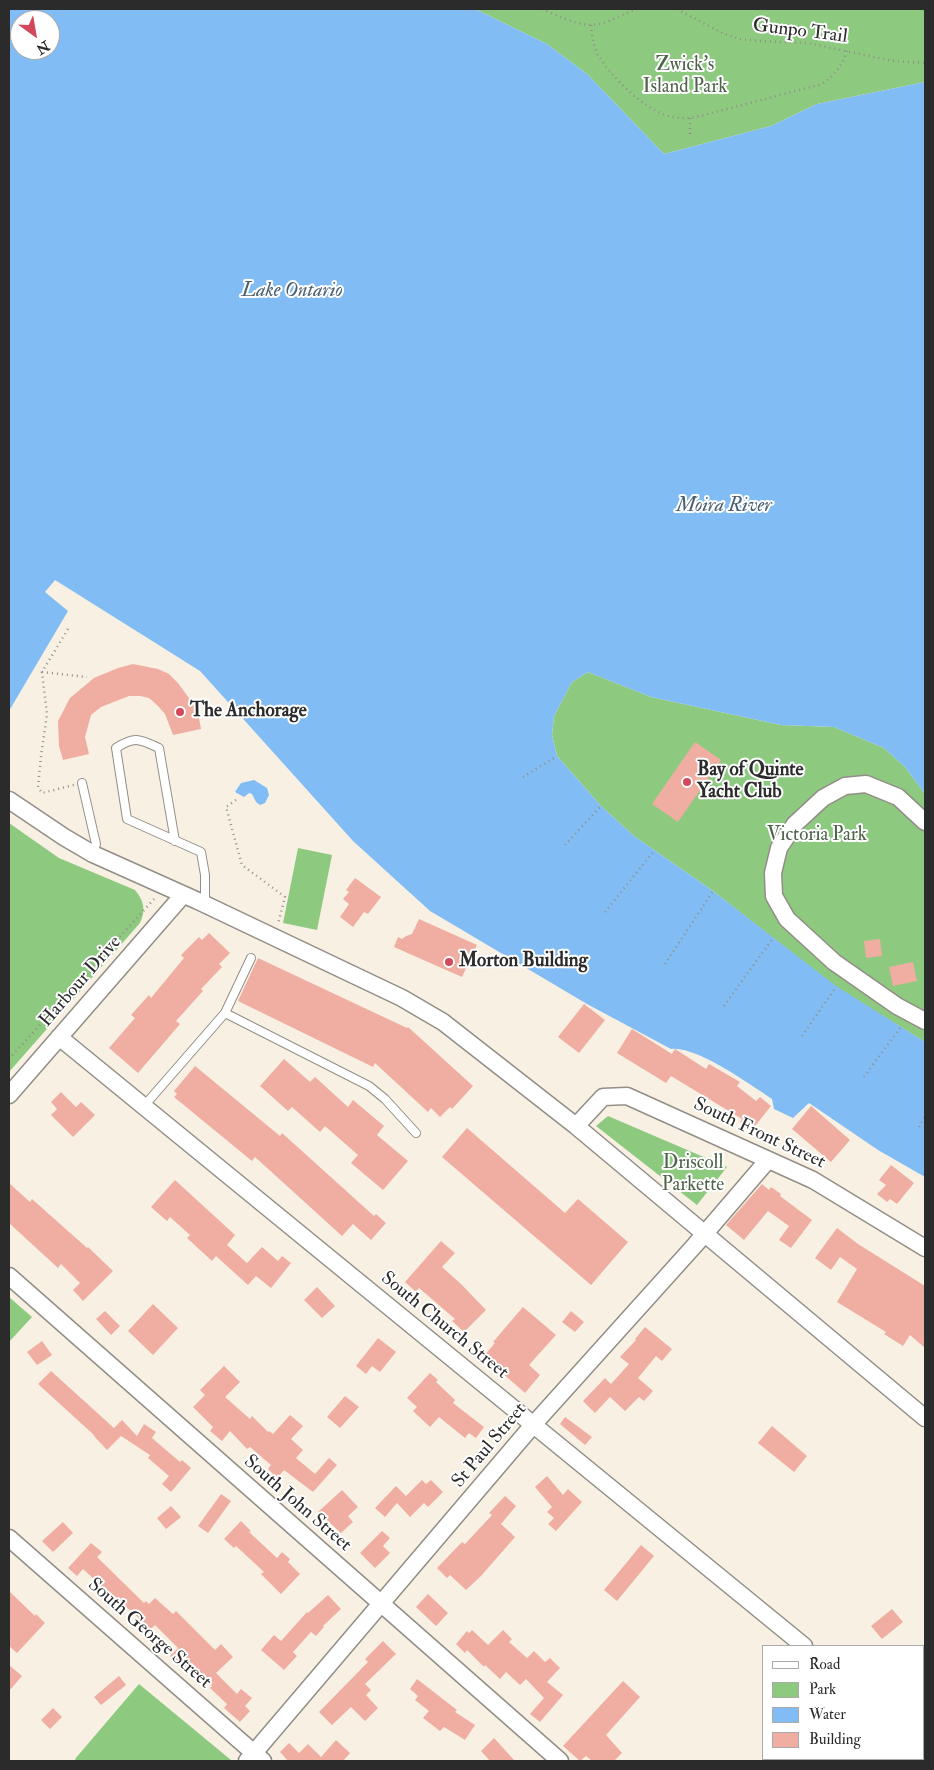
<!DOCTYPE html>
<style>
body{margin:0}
#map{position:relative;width:934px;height:1770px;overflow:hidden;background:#f8f1e3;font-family:"IM FELL Double Pica",serif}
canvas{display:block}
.frame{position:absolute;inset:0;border:10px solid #2b2b2b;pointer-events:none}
.legend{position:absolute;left:762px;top:1645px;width:162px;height:115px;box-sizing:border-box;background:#fff;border:1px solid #aaa;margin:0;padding:6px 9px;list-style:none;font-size:15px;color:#2b2b2b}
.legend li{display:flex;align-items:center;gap:10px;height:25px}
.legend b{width:25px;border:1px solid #aaa}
.north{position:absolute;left:10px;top:10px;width:50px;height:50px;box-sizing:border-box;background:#fff;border:1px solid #aaa;border-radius:50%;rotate:148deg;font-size:14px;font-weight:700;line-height:20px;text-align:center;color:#2b2b2b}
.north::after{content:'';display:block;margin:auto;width:18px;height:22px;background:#d1495b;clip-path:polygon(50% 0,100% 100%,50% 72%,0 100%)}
</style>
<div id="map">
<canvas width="934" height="1770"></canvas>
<div class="frame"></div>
<ul class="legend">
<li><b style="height:6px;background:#fff"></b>Road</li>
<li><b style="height:14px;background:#8dca80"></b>Park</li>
<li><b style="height:14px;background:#81bdf4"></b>Water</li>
<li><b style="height:14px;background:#f0ada1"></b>Building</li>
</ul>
<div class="north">N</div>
</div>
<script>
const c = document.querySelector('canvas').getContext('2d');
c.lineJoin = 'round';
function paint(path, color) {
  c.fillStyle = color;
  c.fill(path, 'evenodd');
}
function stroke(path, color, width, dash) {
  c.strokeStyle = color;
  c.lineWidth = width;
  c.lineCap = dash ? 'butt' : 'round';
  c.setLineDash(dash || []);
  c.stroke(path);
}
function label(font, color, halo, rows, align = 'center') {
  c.font = font + ' "IM FELL Double Pica",serif';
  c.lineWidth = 4;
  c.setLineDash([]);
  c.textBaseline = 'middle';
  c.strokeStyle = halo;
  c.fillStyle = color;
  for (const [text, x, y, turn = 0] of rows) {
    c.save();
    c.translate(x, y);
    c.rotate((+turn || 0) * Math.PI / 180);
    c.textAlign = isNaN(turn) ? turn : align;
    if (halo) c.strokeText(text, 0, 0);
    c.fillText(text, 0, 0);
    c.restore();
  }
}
const green = new Path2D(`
 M475 9H925V82L817 104 771 126 664 154 587 74 547 44Z
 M588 672 651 697 781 725 834 727 884 748 905 767 925 794V1042L836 987 713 891 634 836 601 806 557 756 552 735 554 716 572 682Z
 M9 823 59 858 135 890C144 901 146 910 140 923L9 1072Z
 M298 848 332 855 317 930 283 923Z
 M608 1116 727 1167 697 1205 596 1126Z
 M9 1297 32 1317 9 1342Z
 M139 1684 231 1760 230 1761H77L75 1759Z`);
const water = new Path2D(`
 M9 9H475L547 44 587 74 664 154 771 126 817 104 925 82V794L905 767 884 748 834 727 781 725 651 697 588 672 572 682 554 716 552 735 557 756 601 806 634 836 713 891 836 986 925 1042V1177L878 1150 809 1103 793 1118 774 1109 772 1099C749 1084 697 1046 671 1049L587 1004 430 911 353 841 200 671 55 580 45 592 68 611 9 711ZM20 20H50V50H20Z
 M254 780 267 788 269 795 265 803 260 805 256 802 252 794 249 793 244 797 235 792 241 783Z`);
const building = new Path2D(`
 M133 664 158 669 169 674 178 683 194 705 199 718 201 729 173 735 165 714 157 705 149 698 140 696H129L101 707 91 715 85 737 89 754 63 760 59 746 58 721 70 698 94 678 118 668Z
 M695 742 721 760 678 822 652 804Z
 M355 878 381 897 368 914 364 912 353 927 340 917 349 904 343 899 349 892 346 890Z
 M419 919 477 945 462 977 394 947 398 937 402 939 406 936 412 934Z
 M209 933 230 953 219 964 222 967 201 989 203 991 176 1021 180 1024 138 1073 109 1048 135 1018 131 1015 149 995 151 998 184 958 181 955 199 937 202 940Z
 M880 939 882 956 866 958 864 941Z
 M258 958 407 1028 408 1027 473 1086 452 1109 450 1107 440 1117 431 1108 428 1112 375 1063 373 1067 238 1001Z
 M913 962 917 981 893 986 889 967Z
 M584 1004 605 1020 579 1053 558 1037Z
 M632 1029 672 1054 675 1049 706 1069 709 1064 740 1082 737 1086 756 1101 760 1097 771 1106 751 1131 740 1122 742 1119 671 1076 666 1083 617 1053Z
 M284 1059 310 1082 315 1077 348 1107 353 1100 384 1126 377 1135 408 1161 383 1190 351 1163 358 1155 325 1126 320 1132 292 1107 288 1111 260 1086Z
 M195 1066 280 1136 282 1133 374 1216 376 1214 386 1223 371 1240 353 1224 342 1236 255 1157 252 1161 174 1097 177 1094 174 1091Z
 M61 1092 76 1107 81 1102 95 1115 73 1137 51 1115 57 1109 51 1102Z
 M811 1106 850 1140 831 1162 792 1129Z
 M467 1128 565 1213 578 1199 628 1242 591 1285 442 1157Z
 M891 1165 914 1183 897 1204 890 1199 887 1202 877 1194 886 1185 879 1180Z
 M175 1180 235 1235 227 1245 247 1263 262 1247 278 1261 282 1256 291 1263 271 1288 256 1276 248 1285 216 1256 212 1261 187 1238 190 1235 170 1217 167 1221 151 1207Z
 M9 1183 30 1202 32 1199 87 1248 88 1247 113 1271 83 1301 73 1290 80 1283 61 1264 58 1268 9 1223Z
 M762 1184 769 1190 771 1187 781 1194 780 1196 812 1220 791 1248 779 1240 789 1226 768 1211 744 1240 726 1225Z
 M837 1228 858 1244 925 1286V1348L910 1335 903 1346 884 1334 886 1332 837 1302 857 1269 840 1257 831 1270 815 1258Z
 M441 1241 455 1253 442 1267 461 1284 486 1310 464 1332 452 1321 455 1319 419 1288 416 1292 405 1282Z
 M317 1287 335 1306 322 1318 304 1300Z
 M153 1304 178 1328 153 1355 128 1331Z
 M523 1307 556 1335 529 1365 540 1375 525 1393 492 1364 491 1365 482 1358 495 1343 493 1342Z
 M105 1311 120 1326 111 1335 96 1319Z
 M571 1311 584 1322 575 1332 562 1322Z
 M645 1327 672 1349 662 1361 656 1356 638 1378 653 1391 644 1401 639 1397 625 1411 610 1397 595 1413 583 1401 605 1378 611 1384 629 1364 620 1357 636 1340 635 1339Z
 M378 1338 396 1352 380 1372 372 1366 366 1374 356 1366Z
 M42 1341 52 1355 37 1365 27 1352Z
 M224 1366 240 1382 225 1397 250 1419 252 1416 268 1432 269 1431 273 1434 290 1415 303 1426 291 1439 303 1450 296 1458 315 1474 329 1458 337 1465 313 1492 284 1470 277 1478 268 1469 271 1465 250 1447 247 1449 230 1431 222 1441 210 1431 213 1427 193 1407 205 1395 200 1390Z
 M51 1371 114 1428 122 1420 137 1436 144 1424 156 1432 152 1438 180 1462 182 1460 191 1468 171 1492 162 1484 169 1476 148 1458 150 1455 121 1436 107 1450 94 1436V1435L38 1384Z
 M430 1373 438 1380 436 1382 455 1400 453 1403 484 1427 476 1438 469 1433 465 1438 439 1417 430 1427 413 1411 417 1407 407 1398Z
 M345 1396 359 1407 340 1428 327 1417Z
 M565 1417 592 1437 585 1445 560 1424Z
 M772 1426 807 1456 794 1472 758 1443Z
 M547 1476 563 1495 568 1489 582 1502 556 1531 548 1524 554 1518 547 1512 552 1507 535 1487Z
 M422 1480 426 1484 431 1480 443 1492 428 1507 424 1503 410 1517 397 1503 385 1517 375 1508 396 1486 406 1496Z
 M342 1490 358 1507 348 1516 353 1522 341 1533 318 1512Z
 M221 1494 231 1501 208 1533 198 1526Z
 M505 1496 516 1506 501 1524 515 1537 481 1576 466 1590 450 1575 447 1578 437 1568 462 1542 465 1544 492 1515 489 1513Z
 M171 1506 181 1517 166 1529 157 1518Z
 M241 1521 251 1531 249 1532 277 1558 282 1552 290 1559 288 1562 300 1574 281 1594 261 1574 264 1572 236 1546 234 1548 224 1539Z
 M63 1522 73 1533 53 1552 42 1541Z
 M382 1531 390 1538 383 1546 390 1553 375 1568 360 1553Z
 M91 1543 102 1552 97 1557 144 1603 146 1601 149 1604 155 1598 173 1614 176 1611 215 1650 221 1644 233 1657 216 1673 237 1694 241 1689 252 1698 245 1706 250 1711 240 1722 224 1708 227 1704 210 1688 212 1686 192 1663 185 1670 170 1656 178 1648 155 1625 151 1629 114 1596 113 1597 83 1569 77 1576 68 1568Z
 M641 1545 654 1556 617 1601 604 1590Z
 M9 1591 35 1616 36 1614 45 1623 17 1653 9 1646Z
 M428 1594 448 1613 436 1626 416 1607Z
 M328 1595 341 1609 323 1626 324 1627 316 1636 311 1632 293 1652 297 1656 284 1670 261 1650 274 1635 281 1641 307 1612 308 1613Z
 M892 1609 903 1622 882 1639 871 1626Z
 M472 1630 488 1645 503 1630 512 1639 509 1642 527 1658 534 1651 545 1662 550 1658 560 1668 547 1682 563 1695 540 1722 530 1714 544 1698 526 1679 520 1685 506 1672 500 1679 485 1665 484 1667 467 1650 465 1653 456 1644 467 1631 469 1633Z
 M383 1641 396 1654 365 1684 371 1690 366 1695 378 1708 365 1721 351 1707 332 1725 319 1712 368 1662 365 1659Z
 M9 1665 22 1676 9 1691Z
 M119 1676 126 1685 101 1705 94 1697Z
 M417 1679 457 1710 455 1712 475 1725 465 1740 444 1727 440 1731 423 1718 429 1711 415 1700 418 1696 410 1689Z
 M623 1681 640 1697 606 1735 622 1753 614 1761H592L586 1756 580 1761 563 1746Z
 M53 1708 62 1717 50 1729 41 1720Z
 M494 1738 515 1761H490L481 1751Z
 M336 1740 350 1753 343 1761H288L280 1752 289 1743 299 1753 308 1744 321 1757Z`);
const path = new Path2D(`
 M542 9C557 15 575 25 592 25 607 24 623 14 637 9
 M677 9 722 33 740 39 759 41 808 43 893 61 925 63
 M591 25C592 35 593 45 598 55 612 78 646 112 673 117 683 119 691 118 700 116L822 84C835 75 842 66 847 51
 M690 118V136
 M68 629 42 672 47 714 41 756 38 787 42 793 74 785
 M42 672 87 677
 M523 777 557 756
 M236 800 226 807 242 865 285 897 278 924
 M565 845 601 806
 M605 912 654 851
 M665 964 713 891
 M724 1006 773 938
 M802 1036 836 987
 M9 1059 154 899
 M864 1077 900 1028
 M919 1127 925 1116`);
const lane = new Path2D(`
 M82 783 96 844 93 854
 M175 841 159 748C139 739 135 736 116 748L127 819 201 852 205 875V904
 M225 1013 369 1086 385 1099 416 1133
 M144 1106 225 1013 251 958`);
const street = new Path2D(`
 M9 800 64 837 93 854 198 901 402 998 443 1022 576 1126 925 1418
 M925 822 898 797 866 784 845 786 823 798 795 824 779 848 773 873 774 896 787 919 834 962 897 1006 925 1021
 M59 1037 804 1646
 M9 1095 183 895
 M576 1126 603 1097 627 1096 813 1180 925 1248
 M9 1276 560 1761
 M9 1538 263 1761
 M923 1743 925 1745
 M247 1761 533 1425 695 1245 768 1160`);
const rail = new Path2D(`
 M923 1682 925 1680
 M822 1761 826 1759`);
const markers = [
 [180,712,5,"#d1495b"],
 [687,782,5,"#d1495b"],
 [449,962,5,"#d1495b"]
];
const streetNames = [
 ["Gunpo Trail",800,32,7],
 ["Harbour Drive",81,982,-49],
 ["South Front Street",759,1134,25],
 ["South Church Street",444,1326,39],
 ["St Paul Street",490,1446,-50],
 ["South John Street",297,1504,41],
 ["South George Street",149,1634,41]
];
const parkNames = [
 ["Zwick's",685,66],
 ["Island Park",685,88],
 ["Victoria Park",817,836],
 ["Driscoll",693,1164],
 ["Parkette",693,1186]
];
const poiNames = [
 ["The Anchorage",190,712],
 ["Bay of Quinte",697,771],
 ["Yacht Club",697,793],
 ["Morton Building",459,962]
];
const waterNames = [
 ["Lake Ontario",292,292],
 ["Moira River",724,507]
];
paint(green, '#8dca80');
paint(water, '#81bdf4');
paint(building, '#f0ada1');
stroke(lane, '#928e87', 10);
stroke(street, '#928e87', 19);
stroke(path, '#928e87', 2.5, [1, 4]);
stroke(lane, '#fff', 8);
stroke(street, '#fff', 16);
stroke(rail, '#2b2b2b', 5.5);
stroke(rail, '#fff', 4, [11]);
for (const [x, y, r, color] of markers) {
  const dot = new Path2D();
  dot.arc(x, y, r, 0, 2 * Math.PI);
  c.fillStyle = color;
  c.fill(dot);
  stroke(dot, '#fff', 2);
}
label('19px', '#2b2b2b', '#fff', streetNames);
label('19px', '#4d6349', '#fff', parkNames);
label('bold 19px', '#2b2b2b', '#fff', poiNames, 'left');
label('italic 20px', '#495e71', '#fff', waterNames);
</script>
